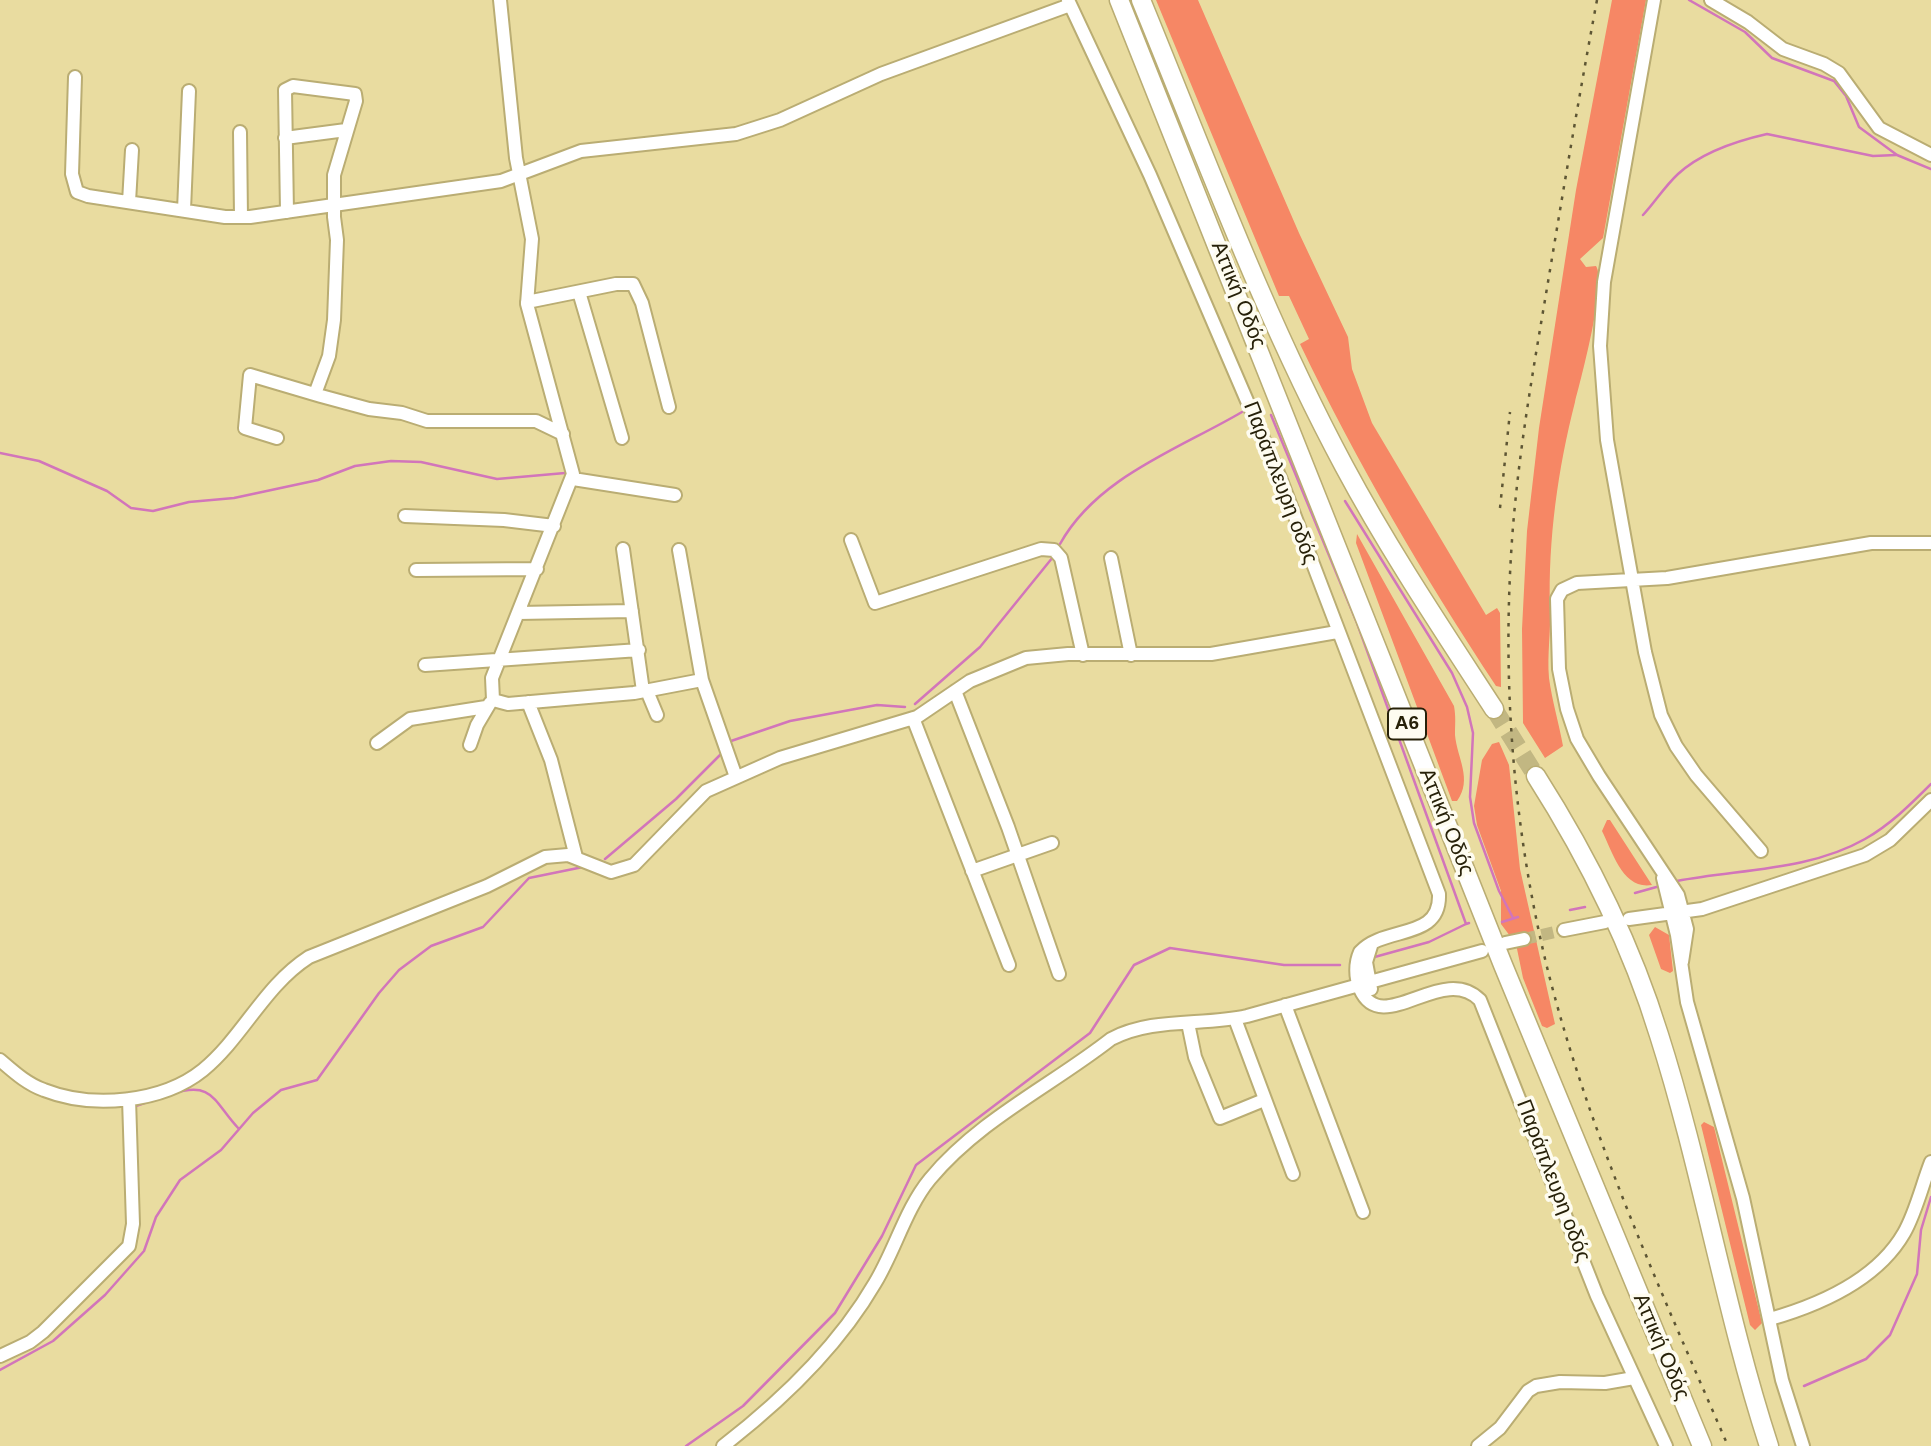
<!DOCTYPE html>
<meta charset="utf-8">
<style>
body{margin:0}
canvas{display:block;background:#e9dca0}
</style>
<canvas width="1931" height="1446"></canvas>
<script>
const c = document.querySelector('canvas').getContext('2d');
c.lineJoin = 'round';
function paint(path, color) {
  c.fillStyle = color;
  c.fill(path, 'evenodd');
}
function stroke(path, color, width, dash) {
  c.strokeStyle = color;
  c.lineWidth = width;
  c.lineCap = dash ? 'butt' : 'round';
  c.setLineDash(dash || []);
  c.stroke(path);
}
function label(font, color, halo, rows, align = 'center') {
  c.font = font + ' Helvetica,sans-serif';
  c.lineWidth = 7;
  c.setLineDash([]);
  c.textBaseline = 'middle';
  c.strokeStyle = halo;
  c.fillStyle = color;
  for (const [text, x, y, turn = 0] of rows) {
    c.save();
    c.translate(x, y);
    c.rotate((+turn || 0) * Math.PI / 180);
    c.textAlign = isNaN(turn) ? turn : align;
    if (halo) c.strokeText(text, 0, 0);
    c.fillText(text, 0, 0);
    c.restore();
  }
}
const forest = new Path2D(`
 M1156 0H1198L1299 233 1348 337 1352 369 1372 423 1486 615 1497 608 1500 613 1501 687 1496 686C1423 575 1357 463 1300 344L1309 339 1289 296H1279Z
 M1612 0H1646L1603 238 1580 259 1586 267 1596 266C1607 282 1581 379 1575 402 1558 468 1548 540 1550 608 1551 632 1547 654 1549 678 1552 701 1559 723 1563 746L1545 758 1523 723 1522 629 1527 531 1539 428 1576 190Z
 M1357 534 1454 706C1456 717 1455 724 1455 735 1457 758 1473 779 1457 801H1452L1356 543Z
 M1499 742 1509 765 1520 869 1555 1024 1547 1028 1542 1026 1523 978 1516 944 1501 924V891L1477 825 1474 806 1482 760 1492 744Z
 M1607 820H1610L1652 885C1623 890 1613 853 1602 831Z
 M1655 927 1669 935 1673 971 1670 973 1661 969 1649 935Z
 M1704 1122 1714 1127 1762 1323 1755 1330 1750 1325 1701 1125Z`);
const stream = new Path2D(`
 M1689 0 1745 32 1772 58 1834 81 1846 96 1859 127 1897 155 1931 169
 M1643 215C1655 202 1665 186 1678 174 1702 152 1736 141 1767 134L1873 156 1896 155
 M1271 415 1357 623 1466 924 1469 923
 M0 453 39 461 107 491 131 508 153 511 189 502 234 498 318 480 355 466 391 461 421 462 497 479 565 473
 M1345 501 1452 673 1467 707 1473 733 1470 797 1474 823 1499 891 1513 918
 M1060 544C1097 477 1179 449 1242 412
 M915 704 980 647 1053 557
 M731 741 790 721 877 705 905 707
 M605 859 676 799 721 754
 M1677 881C1739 869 1809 871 1865 839 1890 825 1911 804 1931 784
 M1635 893 1660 886
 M1570 910 1585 907
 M1502 922 1518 917
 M1371 958 1429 942 1466 924
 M172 1094C214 1080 214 1103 239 1129
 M136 1106 156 1099
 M0 1370 53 1341 105 1295 144 1251 156 1217 180 1180 221 1150 253 1113 281 1090 317 1080 379 993 399 970 431 946 483 927 529 878 583 867
 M1804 1386 1866 1359 1890 1335 1917 1274 1921 1230 1931 1197
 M686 1446 743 1406 835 1313 882 1236 916 1165 1090 1033 1134 965 1170 948 1284 965H1340`);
const minorTunnel = new Path2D(`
 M1524 939 1564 930`);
const highwayTunnel = new Path2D(`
 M1494 709 1536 776`);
const minor = new Path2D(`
 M500 0 516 158 532 239 527 304 573 474 492 678 493 700 508 704 634 693 702 680 736 777
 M1068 0 1150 175 1281 480 1439 894C1441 941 1385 925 1360 952 1355 963 1355 977 1360 989 1382 1039 1442 962 1480 1000L1597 1296 1666 1446
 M1654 0 1604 282 1600 346 1607 440 1645 652 1661 715 1676 746 1696 775 1761 851
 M1711 0 1748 22 1783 49 1824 64 1839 73 1879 128 1931 155
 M75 77 72 174 77 192 88 196 225 217H250L501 181 581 151 736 134 780 120 881 74 1070 5
 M240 132 241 217
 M285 138 346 130
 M129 202 132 150
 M184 210 189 91
 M287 212 285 90 293 86 355 94 356 101 334 175V217L337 240 334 320 329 356 315 394
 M579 292 622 438
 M527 302 616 284H633L642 303 669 407
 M277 438 245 428 250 375 321 396 369 409 402 413 427 421H536L563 434
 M573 479 675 495
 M405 516 504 520 554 526
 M851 540 875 603 1041 549 1054 550 1061 558 1083 655
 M623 549 643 691
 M679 550 702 680
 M1111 558 1131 655
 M416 570 537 569
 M518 613 632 611
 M425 665 639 650
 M647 691 657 715
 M955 691 1008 827 1059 974
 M528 702 551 760 576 857
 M913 718 1009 965
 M377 743 410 719 486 707
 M470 745 477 725 490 703
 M972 871 1052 843
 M1663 878 1677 935 1687 1002 1743 1198 1782 1380 1803 1446
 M1629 919 1702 909 1865 855 1890 840 1931 800
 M1564 930 1605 922
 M1505 943 1524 939
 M1682 962 1687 929 1678 895 1599 776 1577 739 1567 709 1559 669 1557 599 1562 590 1577 583 1667 578 1871 543H1931
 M1371 989 1366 962 1371 946
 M1285 1005 1363 1212
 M1235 1019 1293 1174
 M1188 1023 1195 1057 1220 1118 1264 1100
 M0 1060C14 1072 27 1084 44 1090 92 1109 162 1103 203 1070 243 1037 264 986 309 957L487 886 545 857 568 855 611 872 634 865 706 791 780 758 917 717 970 681 1026 658 1068 654H1211L1337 632
 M1770 1319C1819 1305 1877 1280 1904 1233 1916 1212 1922 1185 1931 1162
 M0 1356 30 1342 43 1332 129 1246 133 1224 129 1099
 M723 1446C780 1402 839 1345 875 1283 895 1250 906 1208 930 1179 980 1119 1051 1086 1111 1039 1152 1017 1203 1026 1247 1016L1482 951
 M1478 1446 1500 1428 1528 1391 1536 1386 1560 1382 1605 1383 1634 1378`);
const highway = new Path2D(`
 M1119 0 1503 965 1702 1446
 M1141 0C1205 156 1264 317 1344 466 1389 550 1442 629 1494 709
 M1536 776C1587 856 1631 944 1659 1035 1702 1170 1725 1311 1769 1446`);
const rail = new Path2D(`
 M1597 0C1579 96 1563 192 1547 288 1533 371 1518 455 1512 540 1502 681 1513 825 1546 963 1587 1130 1660 1289 1728 1446
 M1500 508 1510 412`);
const shields = [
 [1407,724,38]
];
const shieldNames = [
 ["Α6",1407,724]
];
const streetNames = [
 ["Αττική Οδός",1238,295,68],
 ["Παράπλευρη οδός",1280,483,69],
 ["Αττική Οδός",1446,822,68],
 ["Παράπλευρη οδός",1553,1181,69],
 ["Αττική Οδός",1661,1347,67]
];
paint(forest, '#f68765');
stroke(stream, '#d275ba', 2.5);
stroke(minorTunnel, '#c2b782', 12, [12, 6]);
stroke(highwayTunnel, '#c2b782', 18, [18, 9]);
stroke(minor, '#baad73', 16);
stroke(highway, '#baad73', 21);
stroke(minor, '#fff', 12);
stroke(highway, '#fff', 18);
stroke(rail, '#5e5634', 2.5, [3.5, 7]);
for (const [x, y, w] of shields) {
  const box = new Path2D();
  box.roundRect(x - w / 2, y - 15.5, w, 31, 5);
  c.fillStyle = '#fefcf0';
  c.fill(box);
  stroke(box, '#272109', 2);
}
label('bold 19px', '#272109', null, shieldNames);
label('21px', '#272109', '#fefcf0', streetNames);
</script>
